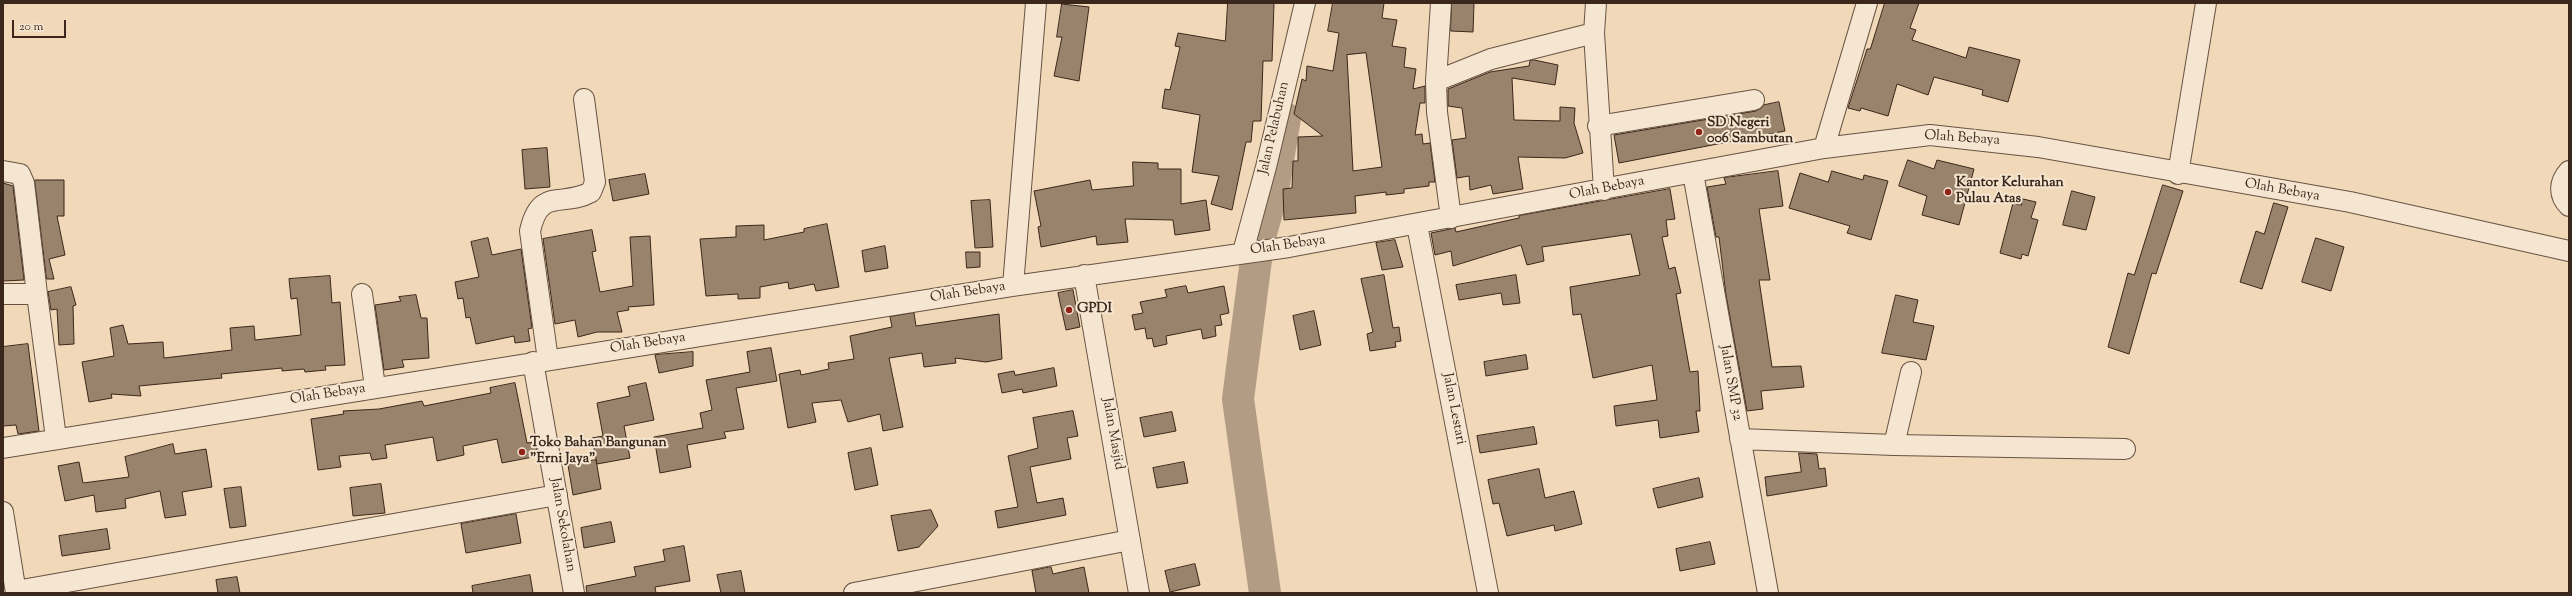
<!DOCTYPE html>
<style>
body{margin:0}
#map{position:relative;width:2572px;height:596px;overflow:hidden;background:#f0d8b8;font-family:"Sorts Mill Goudy",serif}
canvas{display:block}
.frame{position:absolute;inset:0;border:4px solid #3b271b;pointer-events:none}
.scale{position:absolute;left:12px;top:20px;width:54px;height:18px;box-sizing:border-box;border:2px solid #3b271b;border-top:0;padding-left:5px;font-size:12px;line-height:14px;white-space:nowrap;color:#3b271b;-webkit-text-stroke:3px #f5e6d1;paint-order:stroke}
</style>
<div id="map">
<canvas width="2572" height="596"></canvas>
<div class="frame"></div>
<div class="scale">20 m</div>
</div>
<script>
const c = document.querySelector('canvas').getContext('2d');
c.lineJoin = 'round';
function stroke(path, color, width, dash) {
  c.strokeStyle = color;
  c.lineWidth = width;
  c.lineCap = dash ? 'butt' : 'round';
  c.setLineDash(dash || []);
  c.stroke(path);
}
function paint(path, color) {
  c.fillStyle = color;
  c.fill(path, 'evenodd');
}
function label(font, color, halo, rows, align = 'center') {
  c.font = font + ' "Sorts Mill Goudy",serif';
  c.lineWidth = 4;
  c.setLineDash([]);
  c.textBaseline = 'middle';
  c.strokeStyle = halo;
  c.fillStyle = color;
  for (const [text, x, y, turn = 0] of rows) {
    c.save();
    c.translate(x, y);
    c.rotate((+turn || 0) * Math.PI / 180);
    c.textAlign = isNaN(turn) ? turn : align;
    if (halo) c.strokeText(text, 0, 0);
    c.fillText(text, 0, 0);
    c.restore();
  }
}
const river = new Path2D(`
 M1265 593 1238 399 1258 244 1273 190 1285 118`);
const building = new Path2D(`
 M1228 3H1274L1272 61H1263L1261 121H1253L1251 142H1246L1232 210 1211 204 1219 176 1192 172 1200 115 1162 108 1165 89 1170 90 1180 47 1175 46 1178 33 1225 41Z
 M1333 3H1384L1382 18 1397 20 1392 46 1406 48 1404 67 1416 69 1413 89 1425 86V103H1420L1415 135 1422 134 1423 144 1430 143 1435 182H1429V186L1404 189V193L1386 195V192L1355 196 1356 213 1284 220 1283 189 1292 188 1293 161H1298V137L1323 136 1294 114 1302 79 1306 81 1307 66 1333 71 1339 33 1328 31ZM1366 53 1382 167 1353 171 1347 55Z
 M1452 3H1474L1473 32 1451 31Z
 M1885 3H1919L1910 28 1916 30 1912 40 1966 58 1969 47 2020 60 2008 102 1982 95 1983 90 1934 77 1928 95 1897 84 1888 116 1861 108 1860 111 1848 108 1867 49H1870Z
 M1062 4 1089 7 1079 81 1054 76 1062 37H1057Z
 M1534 60 1558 65 1555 85 1512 78 1514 120 1560 121V107L1575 108 1574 123 1583 153 1565 158 1518 157 1523 189 1493 194 1491 185 1470 190 1469 176 1457 178 1452 140 1466 138 1462 108 1448 106V89L1490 72 1529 66 1530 61Z
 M1779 102 1785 131 1619 163 1614 135 1756 111 1764 105Z
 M547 148 550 187 525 189 522 150Z
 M1908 160 1934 169 1937 160 1974 169 1959 225 1922 215 1927 196 1899 186Z
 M1133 162 1158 163V169H1181V204L1206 200 1210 230 1175 235 1173 220 1125 219 1128 242 1097 245 1096 236 1041 247 1038 227 1041 226 1034 191 1090 180 1092 190 1133 186Z
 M1778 171 1783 206 1759 209 1770 280H1759L1772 367 1801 366 1804 387 1761 391 1763 409 1747 411 1726 295 1719 237H1716L1707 187 1726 184 1724 178Z
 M1832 171 1863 180 1864 175 1888 181 1871 240 1847 233 1850 226 1789 208 1800 173 1828 182Z
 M645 174 649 194 613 201 609 180Z
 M35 180H64V216H57L65 255 49 259 54 279H47Z
 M3 183 13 186 24 280 3 281Z
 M2163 185 2183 191 2156 274 2152 273 2129 354 2108 347 2128 273 2134 275Z
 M1670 189 1675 219 1666 220 1668 236 1662 237 1669 269 1675 267 1681 293 1676 294 1690 372 1698 371 1700 411H1696L1699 432 1660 438 1658 420 1616 426 1614 406 1657 400 1652 365 1593 378 1581 314 1573 315 1570 287 1640 275 1631 234 1542 247 1544 261 1527 265 1521 245 1453 266 1451 251 1435 255 1431 233 1455 228 1456 232 1519 218V216Z
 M2072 191 2095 197 2086 230 2063 225Z
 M2023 199 2036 202 2031 218 2038 220 2028 256 2022 254 2021 259 2000 253 2013 203 2021 205Z
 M990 200 993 247 975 248 971 201Z
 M2274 203 2288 207 2262 289 2240 282 2256 231 2264 234Z
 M827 224 839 287 816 291 814 284 789 289 788 282 760 287V298L738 299V294L706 296 700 239 736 237V226L764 225V240L804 232V229Z
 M592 230 596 251 592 252 600 292 633 286 630 237 650 236 654 305 628 307 629 310 617 312 622 332H597L578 337 575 320 555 324 543 239Z
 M488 238 492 255 521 249 532 328 528 329 530 341 515 343 514 336 476 344 470 317 466 318 463 298 458 299 455 282 479 277 471 242Z
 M2316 238 2344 247 2331 291 2302 282Z
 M1395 240 1403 267 1382 270 1376 243Z
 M885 246 888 268 865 272 862 251Z
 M966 252H980V267L967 268Z
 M1384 275 1393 328 1399 327 1401 341 1395 342 1396 347 1370 351 1367 334 1373 332 1361 279Z
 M1516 275 1520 303 1503 305 1501 293 1459 300 1456 285Z
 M330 276 332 303 340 302 345 365 325 366 326 370 305 372 304 369 282 371V368L221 374 222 378 139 386 141 396 111 394 112 398 89 402 82 362 114 356 110 328 123 325 128 344 163 342 164 358 232 350 230 328 254 326 255 340 301 335 297 298 291 299 289 279Z
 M1186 286 1188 293 1224 286 1229 313 1220 315 1222 325 1215 326 1216 336 1203 339 1201 329 1166 336 1167 344 1154 347 1152 338 1147 339 1145 328 1135 330 1132 315 1143 313 1140 302 1167 297 1165 290Z
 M71 287 76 305 73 306 74 344 59 345 57 309 51 310 48 292Z
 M1073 290 1080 327 1066 330 1058 293Z
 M416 295 421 318H427L429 358 402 360 404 367 384 370 375 305 401 301 399 297Z
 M1896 295 1918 300 1913 322 1934 326 1926 360 1882 353Z
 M1314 311 1321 345 1300 350 1293 316Z
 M914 313 916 326 999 314 1002 359 986 362 955 358 956 363 924 367 922 353 889 358 903 427 883 431 880 414 848 422 841 400 812 403 816 422 788 428 779 374 800 370 801 375 829 369 828 363 854 359 850 336 892 327 890 317Z
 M28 344 39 431 18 434 16 425 3 426V347Z
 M771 348 777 381 736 388 744 429 724 432 726 438 687 445 691 467 660 473 654 437 703 428 700 413 712 410 706 380 750 372 747 352Z
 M693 352V366L659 373 655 355Z
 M1526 355 1528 369 1486 376 1484 362Z
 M1054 368 1057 386 1023 393 1022 389 1002 393 998 374 1014 371 1015 375Z
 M515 383 527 443 535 442 538 456 502 463 497 439 463 446 464 455 437 461 433 437 385 445 387 458 372 460 370 453 339 456 341 467 318 470 311 419 344 414 343 411 379 409 422 401 424 406 491 393 490 388Z
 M646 383 654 420 624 426 630 458 597 464 592 438 603 436 597 403 630 396 628 387Z
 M1073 411 1078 436 1067 438 1071 459 1030 467 1037 503 1063 498 1066 515 998 528 995 511 1018 507 1008 456 1038 448 1033 418Z
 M1172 412 1176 431 1144 437 1140 418Z
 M1534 427 1537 444 1480 453 1477 436Z
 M173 444 175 454 206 449 212 487 182 492 186 515 165 518 160 491 125 499 126 508 96 512 94 495 65 501 58 466 79 462 83 483 129 477 125 457Z
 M871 448 878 485 855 490 848 453Z
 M1799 453 1817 454 1819 469 1825 468 1827 486 1767 496 1765 477 1801 472Z
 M596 460 601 489 573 495 568 465Z
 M1184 462 1188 483 1157 488 1153 468Z
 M1539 469 1545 498 1574 491 1582 524 1555 531 1554 525 1507 536 1499 503 1493 504 1488 480Z
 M1699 478 1703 497 1658 508 1653 489Z
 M381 484 385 513 353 516 350 488Z
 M241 487 246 526 230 528 224 489Z
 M931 510 938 526 919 547 898 551 891 516Z
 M516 514 521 543 466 553 461 524Z
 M611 522 615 542 584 548 581 528Z
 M107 529 110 549 62 556 59 536Z
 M1710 542 1715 564 1680 571 1676 549Z
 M684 546 690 581 655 587 656 593H587L586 586 636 576 634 567 665 561 663 550Z
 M1195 564 1200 585 1170 592 1165 571Z
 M1051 567 1053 574 1084 567 1089 593H1036L1032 571Z
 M741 571 745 593H721L717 575Z
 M530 575 533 593H473L472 586Z
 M237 577 240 593H218L216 580Z`);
const minor = new Path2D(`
 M1596 3 1594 33 1604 190
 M1436 81 1441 3
 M1598 126 1754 100
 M1824 148 1867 3
 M3 171 20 174 24 183 37 294
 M2569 171C2559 182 2558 195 2569 206
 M1693 173 1768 593
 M2178 174 2206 3
 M1451 218 1437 112 1436 81 1491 59 1594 33
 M1417 225 1488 593
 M1243 252 1266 167 1305 3
 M1084 275 1139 593
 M1013 286 1036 3
 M3 294H37L56 438
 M362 294 375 387
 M548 360 530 231C540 186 562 208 591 192L595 182 584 99
 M533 362 574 593
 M1740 439 1894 445 2125 449
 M1894 445 1911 372
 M3 448 1013 286 1289 247 1824 148 1930 135 2038 147 2350 202 2569 251
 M3 512 16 593
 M16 591 557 495
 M854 593 1130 540`);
const markers = [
 [1699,132,4,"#8f2418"],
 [1948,192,4,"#8f2418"],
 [1069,310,4,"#8f2418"],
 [522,452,4,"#8f2418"]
];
const poiNames = [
 ["SD Negeri",1707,124],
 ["006 Sambutan",1707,140],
 ["Kantor Kelurahan",1956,184],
 ["Pulau Atas",1956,200],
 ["GPDI",1077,310],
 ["Toko Bahan Bangunan",530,444],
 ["\"Erni Jaya\"",530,460]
];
const streetNames = [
 ["Jalan Pelabuhan",1275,128,-77],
 ["Olah Bebaya",1962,139,4],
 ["Olah Bebaya",1607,189,-11],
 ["Olah Bebaya",2282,191,10],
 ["Olah Bebaya",1288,246,-8],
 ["Olah Bebaya",968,293,-9],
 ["Olah Bebaya",648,344,-9],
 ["Jalan SMP 32",1730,383,80],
 ["Olah Bebaya",328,395,-9],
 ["Jalan Lestari",1453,409,79],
 ["Jalan Masjid",1112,434,80],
 ["Jalan Sekolahan",562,525,80]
];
stroke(river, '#b29c83', 32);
paint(building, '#99836d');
stroke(building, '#3b271b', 1);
stroke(minor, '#685342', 22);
stroke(minor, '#f5e6d1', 20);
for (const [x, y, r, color] of markers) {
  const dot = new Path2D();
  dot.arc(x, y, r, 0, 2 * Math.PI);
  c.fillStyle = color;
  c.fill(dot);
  stroke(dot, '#f5e6d1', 1.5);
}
label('bold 14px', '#3b271b', '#f5e6d1', poiNames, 'left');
label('14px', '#3b271b', '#f5e6d1', streetNames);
</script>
